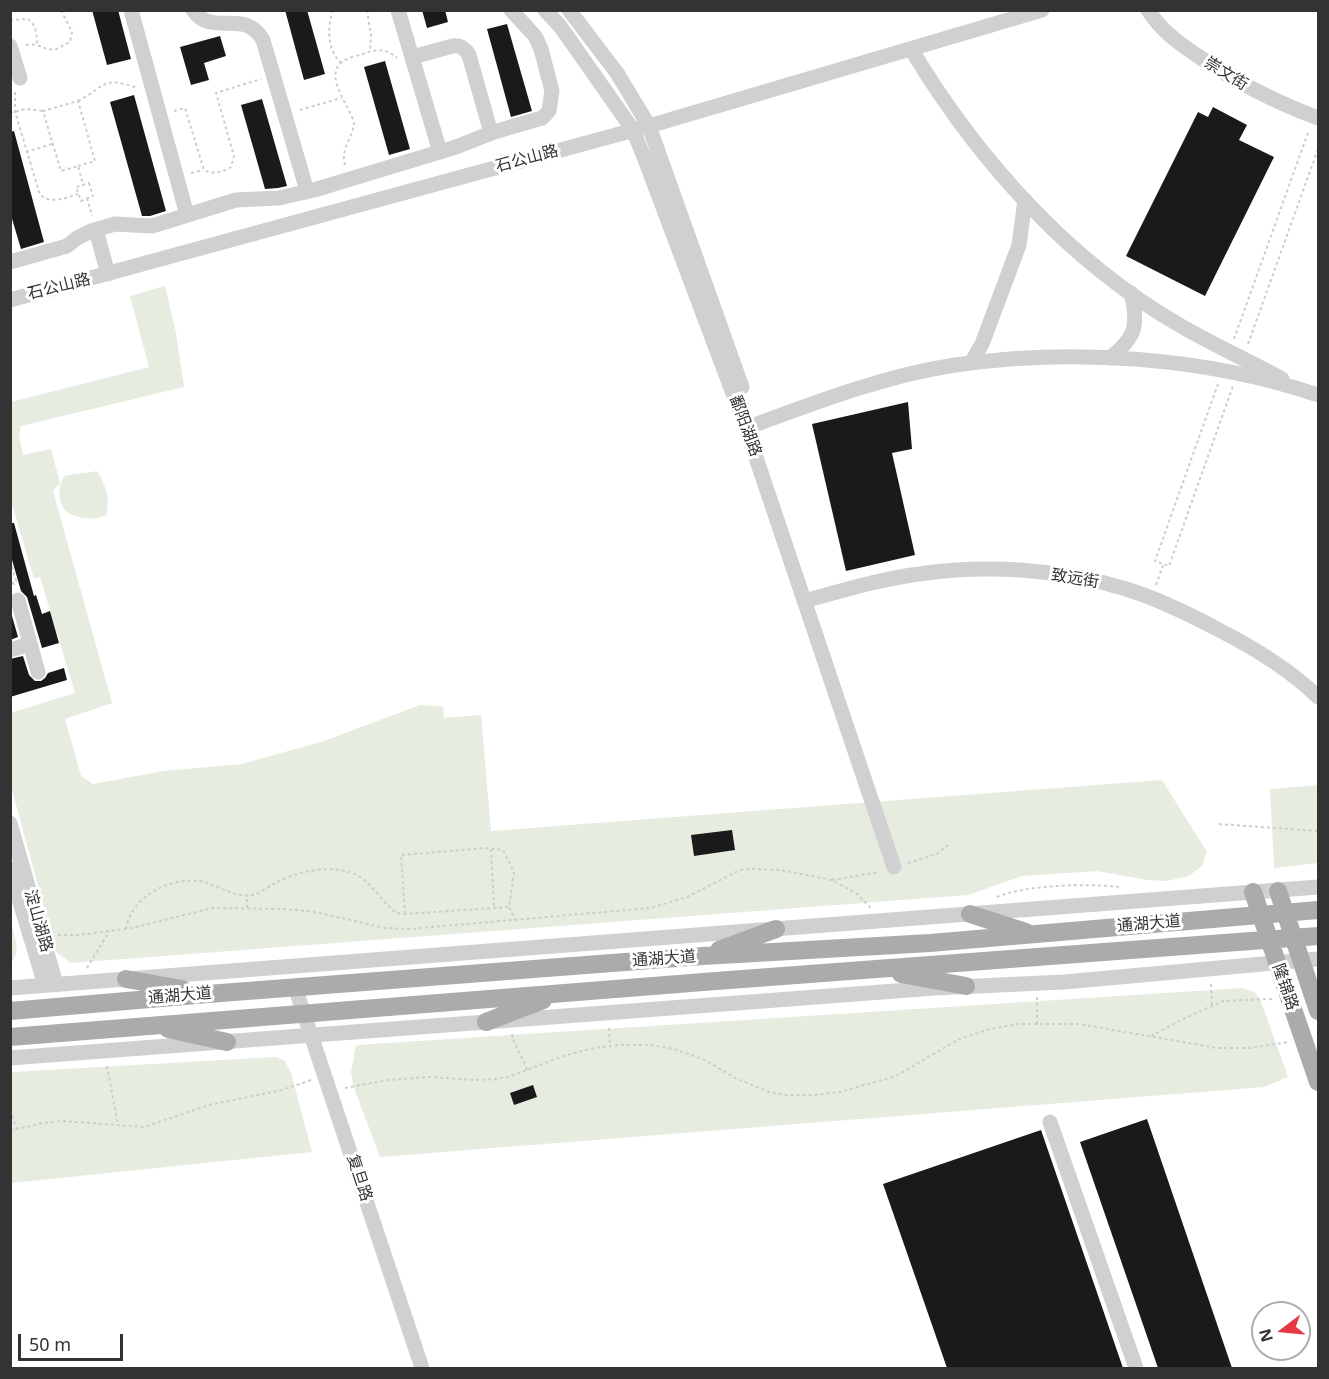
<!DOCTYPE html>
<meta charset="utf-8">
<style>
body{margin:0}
#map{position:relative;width:1329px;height:1379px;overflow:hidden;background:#fff;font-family:"Noto Sans",sans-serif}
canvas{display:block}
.frame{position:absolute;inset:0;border:12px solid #333;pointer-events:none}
.north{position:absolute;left:1251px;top:1301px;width:60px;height:60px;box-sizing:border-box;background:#fff;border:2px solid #adadad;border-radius:50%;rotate:254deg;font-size:16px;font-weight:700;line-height:24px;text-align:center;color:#333}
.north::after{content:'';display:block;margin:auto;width:21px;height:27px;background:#e63946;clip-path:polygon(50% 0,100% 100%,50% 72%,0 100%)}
.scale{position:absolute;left:18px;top:1334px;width:105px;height:27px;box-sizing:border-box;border:3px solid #333;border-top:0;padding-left:8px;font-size:18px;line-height:21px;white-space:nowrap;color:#333;-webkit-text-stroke:4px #fff;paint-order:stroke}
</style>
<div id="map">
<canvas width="1329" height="1379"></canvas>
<div class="frame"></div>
<div class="north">N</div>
<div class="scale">50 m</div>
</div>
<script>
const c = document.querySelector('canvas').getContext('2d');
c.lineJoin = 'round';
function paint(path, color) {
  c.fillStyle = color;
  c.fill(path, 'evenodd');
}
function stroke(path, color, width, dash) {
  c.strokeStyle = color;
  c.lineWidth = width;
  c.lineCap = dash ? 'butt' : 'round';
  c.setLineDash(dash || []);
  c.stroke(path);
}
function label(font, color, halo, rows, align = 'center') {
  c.font = font + ' "Noto Sans","Noto Sans SC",sans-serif';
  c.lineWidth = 6;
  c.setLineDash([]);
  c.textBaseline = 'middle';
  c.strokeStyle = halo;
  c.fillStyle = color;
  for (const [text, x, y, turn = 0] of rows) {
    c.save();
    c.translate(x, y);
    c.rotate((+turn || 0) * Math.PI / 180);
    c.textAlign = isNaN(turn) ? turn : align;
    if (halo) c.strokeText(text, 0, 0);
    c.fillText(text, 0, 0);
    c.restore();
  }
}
const green = new Path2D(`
 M165 286 176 333 184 387 21 426 19 435 23 455 51 449 60 483 53 491 112 703 65 719 81 776 93 784 164 771 242 764 324 741 420 705 443 707 444 718 481 715 491 831 1162 780 1207 852 1202 866 1189 876 1167 881 1148 880 1097 871 1022 876 968 895 71 963 56 952 11 786V713L75 693 40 577 34 579 11 501V402L149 367 130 296Z
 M97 471C105 485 111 498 106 515 95 521 75 519 66 511 58 503 57 484 65 476 68 474 90 473 97 471Z
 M1318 785V863L1274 868 1270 789Z
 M11 922C14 937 22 951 11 963Z
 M1243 988 1254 992 1260 999 1288 1077 1264 1087 380 1157 354 1088 351 1072 356 1045Z
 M276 1057 285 1061 291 1073 312 1152 11 1183V1072Z`);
const building = new Path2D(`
 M92 10H118L131 59 107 65Z
 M285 10H307L325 74 304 80Z
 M422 10H445L448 22 427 28Z
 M507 24 532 111 511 117 487 29Z
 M220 36 226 56 204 63 209 80 191 85 180 47Z
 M385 61 410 149 389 155 364 67Z
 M134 95 166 211 150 216H142L110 102Z
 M262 99 287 186 278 188 265 189 241 105Z
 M1213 107 1247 125 1239 140 1274 157 1205 296 1126 256 1198 112 1208 117Z
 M14 131 44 242 21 249 10 212V132Z
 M908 402 912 449 892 453 915 555 846 571 812 424Z
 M10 523H14L34 596 36 595 42 614 50 611 59 643 42 648 27 597 21 591 10 553Z
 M10 609 18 637 10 640Z
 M23 656 29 675 35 681H41L45 678 48 673 64 668 67 680 10 697V659Z
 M732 830 735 850 694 856 691 835Z
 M533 1085 537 1097 514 1105 510 1093Z
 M1147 1119 1232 1368H1158L1080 1142Z
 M1041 1130 1123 1368H947L883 1184Z`);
const path = new Path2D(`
 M333 10C327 27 327 50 341 63
 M367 10 371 36 370 51
 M10 20 28 19C36 24 37 35 37 44
 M26 45C40 42 45 52 56 49 60 48 65 44 70 42L72 32 61 10
 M15 92V112L40 195C52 204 65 198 78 194
 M78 101C108 85 101 76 138 88
 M300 110 341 98
 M174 111 185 108 204 170C213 175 223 172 231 167L234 156 216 93 261 79
 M10 113 26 109 43 111
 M26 152 52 144
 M345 165C340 149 353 138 354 123 351 108 324 77 341 63 346 58 356 56 363 54 376 49 386 48 397 58
 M78 166 95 161 78 101 43 111 61 171 78 166 83 184
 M191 173 203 170
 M89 183 93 196 81 201 76 187Z
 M87 198 92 216
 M1234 339 1309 130
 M1248 344 1318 149
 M1218 384 1155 561 1169 566 1233 386
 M10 561 16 581 13 582 14 586
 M1156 585 1163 565
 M1219 824 1318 831
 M491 849 494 908
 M908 863 937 854 948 845
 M832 880 879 872
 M997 897C1024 885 1089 883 1119 887
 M247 908V896
 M405 914 401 855 486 848 503 850 514 872 509 907 515 920
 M126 929C131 897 169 877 200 881 217 884 235 899 253 895 261 893 269 886 277 882 297 872 327 865 349 872 371 878 379 901 397 913L405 914 509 907
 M58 935H79L132 928 213 908 285 909 316 912 385 928 409 929 650 908 687 897 740 870 753 869 781 870 832 880 857 894 871 908
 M87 968 109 932
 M1211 984 1212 1005
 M1037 1024V997
 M609 1028 610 1046
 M512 1034C514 1047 523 1057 527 1070
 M1151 1036 1183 1019 1223 1001 1272 999
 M107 1066 118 1125
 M345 1088 388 1080 430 1077 474 1080 497 1079 511 1076 563 1056 594 1048 621 1045H650L674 1049 705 1060 735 1078 769 1092 786 1095H814L840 1092 896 1076 959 1039 990 1029 1018 1024H1079L1217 1048H1249L1289 1042
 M10 1110 17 1130
 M10 1131 42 1123 63 1121 144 1127 209 1105 282 1090 311 1080`);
const minor = new Path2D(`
 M131 10 187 215
 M193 10C212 38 244 7 263 40L307 191
 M398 10 440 152
 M545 10 560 26 633 130 646 162 746 428 894 867
 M569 10 617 73 649 126 742 387
 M1148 10C1160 29 1177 42 1195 54 1235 82 1273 101 1318 118
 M10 46 20 78
 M911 49C978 160 1068 261 1181 326 1214 345 1249 361 1282 379
 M412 57 453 46C461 45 465 48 469 55L491 133
 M96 230 108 274
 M10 262 67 246 77 238 91 231 115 224 152 226 236 200 279 198 314 190 456 147 494 132 542 118 549 111 552 91 541 49 535 36 511 10
 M10 300 649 126 1042 10
 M1110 358C1136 337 1139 325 1131 293
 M971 363 982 344 1019 245 1025 200
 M746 428C814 403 883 376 955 365 1073 348 1205 357 1318 395
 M18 600 38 672
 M804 601C842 591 880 579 919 574 986 564 1061 569 1126 589 1159 599 1191 615 1221 631 1256 649 1290 670 1318 697
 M10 650 30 644
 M10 823 56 984
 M10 869 45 985
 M295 987 422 1368
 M10 988 1318 887
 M10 1058 935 988 1064 982 1318 959
 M1050 1122 1136 1368`);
const major = new Path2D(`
 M1278 891 1318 1011
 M1253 892 1318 1082
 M970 914 1026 932
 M719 950 776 929
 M901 974 966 986
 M126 979 182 989
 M10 1011 208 994 703 956 930 943 1318 910
 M486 1022 543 1000
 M168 1029 227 1042
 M10 1037 716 981 1318 936`);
const streetNames = [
 ["崇文街",1226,74,32],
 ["石公山路",527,159,-15],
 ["石公山路",59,287,-14],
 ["鄱阳湖路",745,426,70],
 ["致远街",1075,579,9],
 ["淀山湖路",38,921,74],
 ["通湖大道",1149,924,-5],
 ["通湖大道",664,959,-4],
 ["隆锦路",1285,987,71],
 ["通湖大道",180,996,-5],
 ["复旦路",359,1178,72]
];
paint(green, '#e6ecdf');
paint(building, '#1a1a1a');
stroke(path, '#cdcdcd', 2, [3, 3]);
stroke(minor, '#d0d0d0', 15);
stroke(major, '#ababab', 18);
label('16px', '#333', '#fff', streetNames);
</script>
